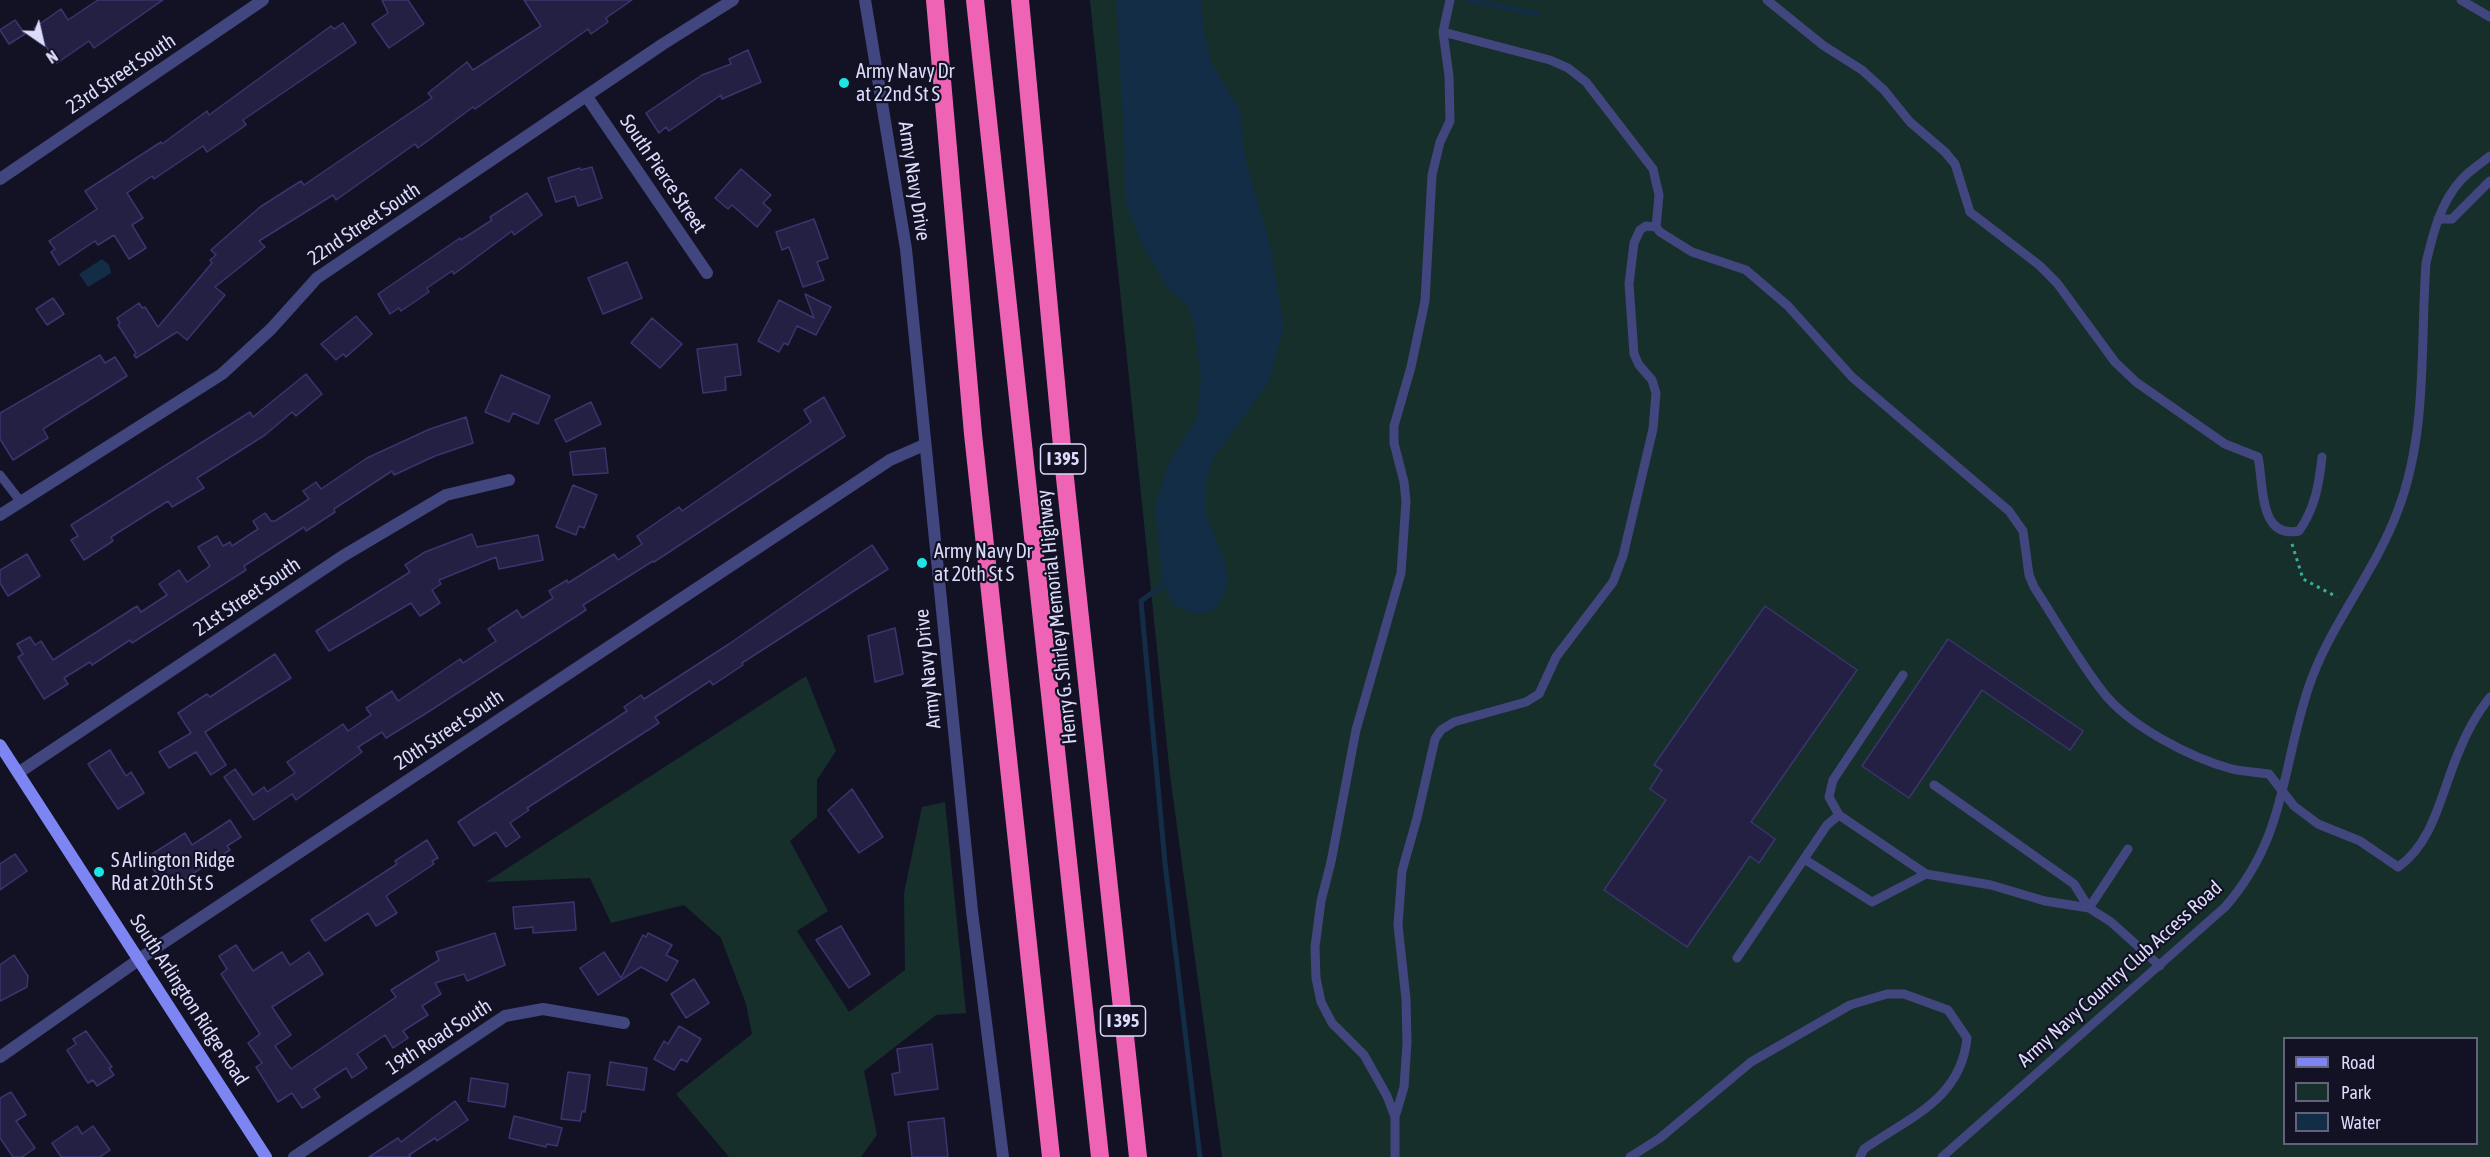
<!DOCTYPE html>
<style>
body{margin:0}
#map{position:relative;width:2490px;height:1157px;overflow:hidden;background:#131225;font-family:"Asap Condensed",sans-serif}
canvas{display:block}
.legend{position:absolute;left:2283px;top:1037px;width:195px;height:108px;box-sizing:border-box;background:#131225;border:2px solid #63627b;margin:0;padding:8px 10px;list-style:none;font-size:18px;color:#dbdbfb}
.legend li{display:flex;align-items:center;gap:12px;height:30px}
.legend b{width:30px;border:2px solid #63627b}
.north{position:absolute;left:12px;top:12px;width:60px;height:60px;-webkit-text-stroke:4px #131225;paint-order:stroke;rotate:146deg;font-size:16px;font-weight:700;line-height:24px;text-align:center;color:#dbdbfb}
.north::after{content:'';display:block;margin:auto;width:21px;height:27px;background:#dbdbfb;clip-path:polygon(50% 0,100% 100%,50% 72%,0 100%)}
</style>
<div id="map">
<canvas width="2490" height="1157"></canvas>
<ul class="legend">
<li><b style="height:8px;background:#7c85f1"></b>Road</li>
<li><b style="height:16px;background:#162f2b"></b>Park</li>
<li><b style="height:16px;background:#142d47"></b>Water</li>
</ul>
<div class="north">N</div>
</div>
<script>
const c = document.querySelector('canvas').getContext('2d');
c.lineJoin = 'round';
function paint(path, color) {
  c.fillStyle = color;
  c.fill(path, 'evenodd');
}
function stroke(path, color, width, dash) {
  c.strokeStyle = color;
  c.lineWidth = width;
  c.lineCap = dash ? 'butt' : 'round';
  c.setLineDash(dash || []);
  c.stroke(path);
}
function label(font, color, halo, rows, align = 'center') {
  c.font = font + ' "Asap Condensed",sans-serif';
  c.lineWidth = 4.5;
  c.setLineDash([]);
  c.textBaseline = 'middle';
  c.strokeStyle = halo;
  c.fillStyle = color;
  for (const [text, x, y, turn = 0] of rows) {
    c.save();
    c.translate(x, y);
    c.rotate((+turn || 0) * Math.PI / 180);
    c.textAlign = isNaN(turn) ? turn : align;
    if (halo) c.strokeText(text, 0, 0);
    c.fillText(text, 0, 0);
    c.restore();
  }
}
const green = new Path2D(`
 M1090 0H2490V1157H1222L1170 775ZM2284 1038H2476V1144H2284Z
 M806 676 836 751 817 780V817L790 841 828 911 797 931 849 1012 905 970 904 893 922 807 945 802 966 1013 936 1015 864 1071 877 1135 861 1157H729L676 1094 752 1034 746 1004 721 938 684 905 611 923 590 878 486 882Z`);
const water = new Path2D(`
 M1116 0H1201L1204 32 1212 64 1240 110 1246 162 1270 245 1284 326 1269 381 1213 459 1206 484V515L1225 562 1228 580 1222 599 1214 611 1194 614 1173 604 1162 580 1155 505 1168 465 1197 418 1201 378 1194 323 1188 306 1168 288 1142 245 1125 201 1124 135Z
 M102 259 109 265 111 273 88 287 79 274Z`);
const stream = new Path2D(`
 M1469 0 1537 14
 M1168 581 1141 601 1165 863 1200 1157`);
const building = new Path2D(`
 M98 0H163L94 48 89 41 57 63 34 28 61 9 68 20Z
 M382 0H408L424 24 389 48 372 24 388 13Z
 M524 0H632L606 18 608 22 591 34 588 29 475 109 473 107 418 148 415 144 336 200 333 195 259 241 265 247 215 287 225 295 187 340 177 332 136 358 134 355 136 353 118 325 120 323 117 318 139 303 142 308 145 307 158 327 212 263 210 260 216 255 211 250 260 207 301 181 304 185 432 98 428 93 467 62 473 70 541 26Z
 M15 20 25 34 9 44 0 30Z
 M343 23 356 43 243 120 246 125 207 152 203 146 154 179 152 176 127 193 143 218 132 225 146 248 129 259 114 235 98 245 95 241 59 265 51 252 55 249 49 241 97 209 85 191 161 142 162 144 207 111 209 115 331 26 334 29Z
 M748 50 761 82 722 99 721 95 669 131 666 127 659 133 646 113 702 75 731 64 729 59Z
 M592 167 602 198 578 206 575 196 556 202 548 178 580 168 581 170Z
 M741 169 771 195 763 203 771 210 757 227 732 205 728 209 715 198Z
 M527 193 542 215 514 235 512 231 454 274 452 271 427 288 429 292 401 311 399 308 390 314 378 294 460 238 461 240 492 220 490 217Z
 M814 219 828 258 817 262 824 280 803 287 789 247 782 250 776 232Z
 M627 262 642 298 603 314 588 278Z
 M805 294 831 307 816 335 797 326 788 345 784 343 779 352 758 341 779 300 814 318Z
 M53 298 64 314 47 325 36 309Z
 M356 316 372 334 346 357 343 354 336 360 321 344Z
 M652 318 682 344 660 368 631 343Z
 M737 344 741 375 725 377 726 390 703 393 697 349Z
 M100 355 105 363 115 357 127 376 43 429 48 438 13 460 0 439V413Z
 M306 374 322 394 296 416 292 412 265 435 197 478 204 488 172 507 168 501 111 537 113 541 84 560 71 540 78 536 71 525 250 412 253 417Z
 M501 375 550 396 538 424 513 413 509 422 485 412Z
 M824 397 845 436 654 562 653 561 583 605 586 610 425 714 386 738 382 732 358 747 362 752 296 800 292 794 254 820 224 777 235 769 253 795 264 787 267 792 295 773 287 762 343 724 348 731 371 715 366 708 392 691 398 701 460 659 463 663 496 641 488 629 517 610 522 618 553 598 549 591 567 580 568 583 614 554 618 560 642 544 637 536 679 507 682 511 811 422 804 410Z
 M591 402 601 424 566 442 555 420Z
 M466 417 473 443 435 456 394 475 392 471 334 509 335 512 306 531 304 527 244 566 246 570 132 643 130 640 92 665 90 662 64 678 68 684 44 699 18 657 23 654 17 644 30 637 35 645 41 641 53 660 137 606 141 612 167 595 159 584 179 570 187 582 210 566 198 547 217 536 223 546 230 542 232 546 258 529 253 521 265 513 271 521H275L309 499 303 491 316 482 321 489 367 458 430 429Z
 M605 448 608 473 573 475 570 452Z
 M573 485 597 495 584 528 579 526 576 535 556 527Z
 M472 534 477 547 538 535 543 560 499 569 496 557 439 580 441 584 432 590 440 603 420 616 411 603 329 651 316 631 410 572 405 565 425 552Z
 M872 545 888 569 742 663 743 665 713 685 710 681 655 717 659 723 527 808 529 810 510 823 520 837 506 847 496 832 474 846 458 822 627 711 624 707 641 695 644 699 729 644Z
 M27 554 40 576 8 596 0 583V570Z
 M1765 606 1857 670 1751 822 1775 839 1759 863 1750 856 1687 947 1604 890 1666 800 1650 789 1662 770 1654 765Z
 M895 628 903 674 875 682 868 636Z
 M1948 639 2083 731 2070 750 1982 690 1909 798 1862 766Z
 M275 654 291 678 205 732 226 765 211 775 196 752 169 768 159 752 191 733 178 713 207 694 210 697Z
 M110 750 126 776 131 772 144 793 118 809 88 764Z
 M852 789 883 837 859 853 828 810Z
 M230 820 241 837 227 846 230 850 167 890 146 858 185 833 192 845Z
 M427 840 438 858 432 861 434 864 386 896 397 913 376 926 368 913 325 941 311 920 397 864 395 861Z
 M15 854 27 871 0 890V864Z
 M574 902 576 930 533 933V927L515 929 513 907Z
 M841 926 870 974 849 988 816 940Z
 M495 933 505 965 467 981 464 974 435 983 441 994 422 1006 428 1015 403 1031 408 1038 393 1048 385 1035 357 1054 367 1068 352 1078 346 1068 314 1089 320 1097 302 1108 292 1093 278 1102 256 1067 262 1063 248 1043 260 1034 221 974 227 969 219 956 236 945 253 971 282 952 290 965 309 952 323 974 272 1007 291 1035 275 1046 291 1069 396 997 391 990 439 960 436 952Z
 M648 933 672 945 666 955 678 961 667 981 641 967 598 995 580 968 604 952 621 978 643 935 646 937Z
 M14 955 28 976 27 987 0 1001V965Z
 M694 979 709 1003 686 1018 671 994Z
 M679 1026 701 1039 687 1062 681 1059 674 1070 654 1059 664 1041 668 1044Z
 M86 1031 112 1067 109 1068 114 1075 97 1086 93 1080 88 1083 67 1050 76 1044 73 1039Z
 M932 1044 938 1089 895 1095 892 1074 900 1072 897 1049Z
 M610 1062 647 1068 644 1090 607 1085Z
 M568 1072 590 1075 585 1112 582 1111 580 1121 561 1119Z
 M471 1078 508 1084 505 1107 468 1101Z
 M11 1092 26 1115 16 1121 35 1148 22 1157H13L0 1138V1098Z
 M455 1101 468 1120 437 1141 435 1138 409 1155 411 1157H369L398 1138 401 1142Z
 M514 1116 562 1128 557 1146 547 1144 546 1147 509 1138Z
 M944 1118 948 1157H912L908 1122Z
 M77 1126 82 1134 93 1126 110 1150 100 1157H61L52 1143Z`);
const path = new Path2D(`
 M2292 544 2303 579 2337 597`);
const service = new Path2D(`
 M1767 0 1824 46 1862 70 1884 90 1910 122 1945 152 1955 164 1970 212 2039 265 2057 283 2115 362 2136 382 2225 444 2258 457C2264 484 2258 539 2299 531 2315 508 2319 485 2322 457
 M2461 0 2490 17
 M1443 32 1550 60 1568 68 1586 82 1653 169 1659 195 1656 227 1660 232 1692 252 1746 270 1788 306 1852 377 2009 511 2023 531 2029 575 2034 587C2057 622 2077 659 2103 692 2129 726 2191 758 2232 769 2244 772 2257 772 2269 774L2294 806 2318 824 2360 841 2398 867C2435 842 2442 788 2460 749 2467 732 2478 712 2490 697
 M2438 219H2452L2490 181
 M0 475 21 502
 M1903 675 1833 780 1829 797 1839 815 1926 874
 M1934 785 2074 884 2089 908 2128 849
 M1804 859 1872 902 1926 874 1991 885 2045 901 2089 908 2111 922 2160 966
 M1737 958 1827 825 1839 815
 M1395 1117 1404 1087 1407 1043 1406 999 1398 925 1402 871 1417 818 1435 739 1441 730 1454 722 1526 702 1539 694 1556 657 1613 582 1623 556 1653 429 1656 393 1652 380 1639 365 1634 354 1629 284 1634 243 1640 230 1646 226 1656 227
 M1395 1157V1117L1387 1096 1364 1055 1332 1023 1321 1002 1316 978 1315 947 1321 901 1331 862 1356 730 1401 573 1406 501 1404 482 1394 443V426L1411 367 1425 301 1432 175 1440 142 1450 121 1449 76 1443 32 1450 0
 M1630 1157 1660 1138 1751 1062 1850 1005 1887 994H1904L1948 1010 1967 1038C1961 1099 1910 1117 1864 1149L1860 1157
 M1942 1157 2225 907C2286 837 2281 771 2308 689 2329 625 2375 573 2398 510 2428 431 2420 346 2426 263 2433 234 2440 203 2461 180 2469 171 2480 164 2490 156`);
const minor = new Path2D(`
 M587 97 707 273
 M0 515 222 374 271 329 317 278 663 44 733 0
 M18 773 343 556 446 495 509 480
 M0 1057 154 949 890 460 924 445
 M294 1157 505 1016 543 1009 624 1023`);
const tertiary = new Path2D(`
 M865 0 906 249 972 911 1003 1157
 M0 179 263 0`);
const secondary = new Path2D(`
 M0 745 266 1157`);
const motorway = new Path2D(`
 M935 0 973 434 1051 1157
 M975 0 1100 1157
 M1020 0 1065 478 1138 1157`);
const markers = [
 [844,83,6,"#1be6e5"],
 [922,563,6,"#1be6e5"],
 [99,872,6,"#1be6e5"]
];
const shields = [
 [1063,459,45],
 [1123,1021,45]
];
const shieldNames = [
 ["I 395",1063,459],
 ["I 395",1123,1021]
];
const poiNames = [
 ["Army Navy Dr",856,72],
 ["at 22nd St S",856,95],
 ["Army Navy Dr",934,552],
 ["at 20th St S",934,575],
 ["S Arlington Ridge",111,861],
 ["Rd at 20th St S",111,884]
];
const streetNames = [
 ["23rd Street South",121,74,-34],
 ["South Pierce Street",663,174,56],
 ["Army Navy Drive",914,181,81],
 ["22nd Street South",364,224,-34],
 ["21st Street South",247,597,-34],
 ["Henry G. Shirley Memorial Highway",1057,617,-96],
 ["Army Navy Drive",928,669,-96],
 ["20th Street South",449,730,-34],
 ["Army Navy Country Club Access Road",2120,974,-42],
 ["South Arlington Ridge Road",189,1000,57],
 ["19th Road South",439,1037,-33]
];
paint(green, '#162f2b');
paint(water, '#142d47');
stroke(stream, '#142d47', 5);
paint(building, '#242044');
stroke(building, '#3a356e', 1.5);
stroke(path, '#3dac9a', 3, [3, 4.5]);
stroke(service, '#42467f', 9);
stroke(minor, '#42467f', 12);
stroke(tertiary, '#42467f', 12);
stroke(secondary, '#7c85f1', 12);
stroke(motorway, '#ee63b4', 18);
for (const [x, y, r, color] of markers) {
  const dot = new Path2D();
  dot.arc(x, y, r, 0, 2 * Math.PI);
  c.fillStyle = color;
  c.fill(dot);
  stroke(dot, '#131225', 2);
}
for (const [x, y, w] of shields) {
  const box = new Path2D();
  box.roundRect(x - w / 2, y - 15, w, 30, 4.5);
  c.fillStyle = '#131225';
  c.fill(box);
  stroke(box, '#dbdbfb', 1.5);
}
label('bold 18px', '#dbdbfb', null, shieldNames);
label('20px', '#dbdbfb', '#131225', poiNames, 'left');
label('20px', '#dbdbfb', '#131225', streetNames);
</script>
